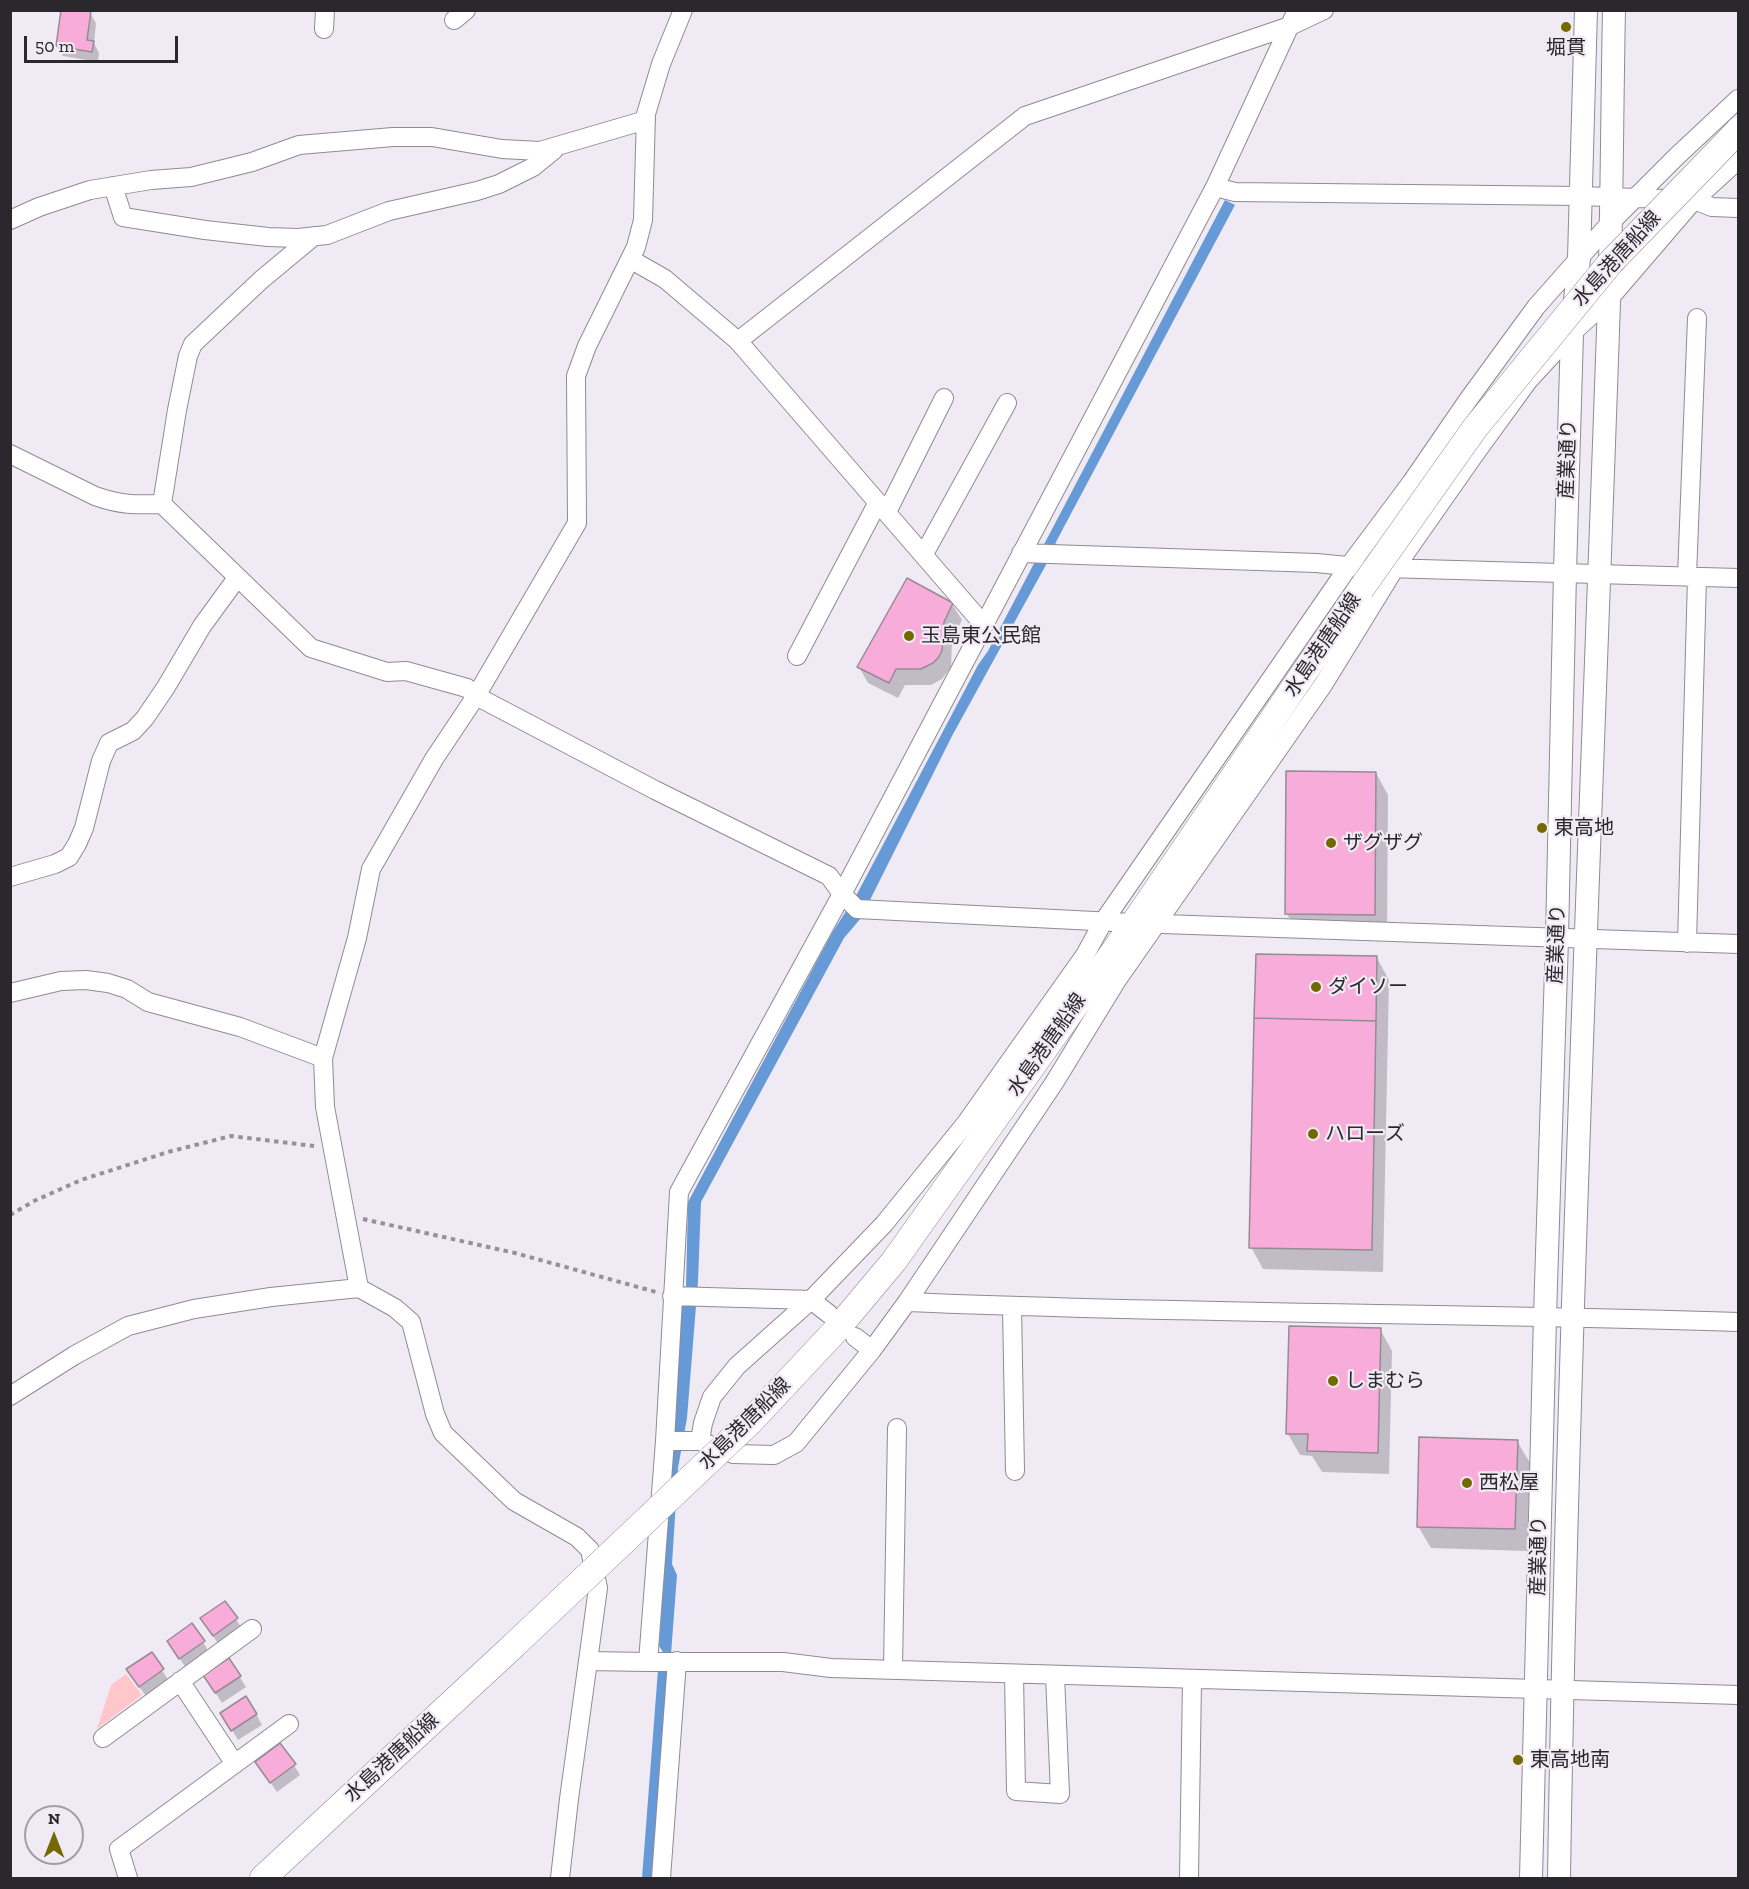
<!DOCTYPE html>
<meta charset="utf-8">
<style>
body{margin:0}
#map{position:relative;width:1749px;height:1889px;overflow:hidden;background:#f0eaf5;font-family:"Zilla Slab",serif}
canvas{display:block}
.frame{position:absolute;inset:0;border:12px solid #2a282c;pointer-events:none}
.north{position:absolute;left:24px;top:1805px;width:60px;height:60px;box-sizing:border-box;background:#f0eaf5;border:2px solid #a19ca5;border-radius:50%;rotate:0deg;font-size:16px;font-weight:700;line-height:24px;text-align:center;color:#2a282c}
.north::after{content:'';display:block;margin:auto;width:21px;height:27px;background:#746800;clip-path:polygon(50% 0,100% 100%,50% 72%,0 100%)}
.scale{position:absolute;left:24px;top:36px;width:154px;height:27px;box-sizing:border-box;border:3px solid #2a282c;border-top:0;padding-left:8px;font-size:18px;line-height:21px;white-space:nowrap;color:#2a282c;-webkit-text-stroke:4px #f0eaf5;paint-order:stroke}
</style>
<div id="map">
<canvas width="1749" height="1889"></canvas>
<div class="frame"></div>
<div class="north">N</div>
<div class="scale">50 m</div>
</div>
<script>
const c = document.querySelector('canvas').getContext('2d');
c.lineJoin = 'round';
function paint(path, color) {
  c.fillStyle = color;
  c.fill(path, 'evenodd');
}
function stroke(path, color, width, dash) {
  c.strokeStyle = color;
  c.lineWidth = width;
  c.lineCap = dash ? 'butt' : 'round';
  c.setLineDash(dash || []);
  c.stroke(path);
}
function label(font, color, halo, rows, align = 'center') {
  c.font = font + ' "Zilla Slab","Noto Sans JP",serif';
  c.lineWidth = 4.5;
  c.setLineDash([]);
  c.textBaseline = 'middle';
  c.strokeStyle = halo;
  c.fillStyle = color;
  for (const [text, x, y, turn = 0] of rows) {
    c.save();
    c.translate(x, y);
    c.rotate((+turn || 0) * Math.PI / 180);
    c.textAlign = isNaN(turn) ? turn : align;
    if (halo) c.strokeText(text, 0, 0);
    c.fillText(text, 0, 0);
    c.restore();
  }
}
const green = new Path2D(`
 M126 1674 142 1695 97 1729 111 1685Z`);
const water = new Path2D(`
 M1225 200 1235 205 1057 540 1047 563 952 736 861 918 844 938 701 1202 698 1281 687 1418 678 1468 675 1517 672 1564 677 1575 654 1878H642L658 1670 663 1652 659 1646 682 1305 686 1287 688 1202 832 933 857 894 978 665 988 651Z`);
const shadow = new Path2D(`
 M90 13 96 23 94 43 99 53 98 62 63 56 57 46Z
 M952 604 962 620 952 639 951 667 942 679 931 685H905L898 698 868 683 859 667Z
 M1376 773 1388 795 1387 936H1299L1287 914Z
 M1377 958 1389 980 1383 1272 1263 1269 1251 1247Z
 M1380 1329 1392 1351 1389 1474 1322 1472 1312 1456 1300 1455 1288 1434Z
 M1517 1441 1530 1463 1527 1551 1431 1548 1418 1526Z
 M225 1603 243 1630 220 1646 208 1629Z
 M203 1642 209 1652 186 1668 175 1652Z
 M151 1654 169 1681 146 1696 134 1680Z
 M229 1660 246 1687 222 1703 211 1686Z
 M256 1714 262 1725 238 1740 228 1723Z
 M257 1763 294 1765 300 1775 277 1792Z`);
const building = new Path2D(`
 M61 10 91 11 87 40 94 41 92 52 56 46Z
 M907 578 953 603 944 622 942 651 938 658 933 663 921 669H896L889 683 857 667Z
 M1286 771 1376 772 1375 915 1285 914Z
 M1256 954 1377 956 1376 1021 1254 1018Z
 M1254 1018 1376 1021 1372 1250 1249 1248Z
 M1289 1326 1381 1328 1378 1453 1307 1451 1308 1434H1286Z
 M1419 1437 1518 1440 1515 1529 1417 1527Z
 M225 1601 238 1618 213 1636 200 1618Z
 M192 1623 205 1641 179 1659 167 1641Z
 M152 1652 164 1669 139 1687 126 1669Z
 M229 1658 241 1676 215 1693 203 1675Z
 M246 1696 257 1714 231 1731 220 1713Z
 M280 1743 296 1764 270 1783 255 1762Z`);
const path = new Path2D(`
 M10 1215 34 1201 81 1180 168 1152 231 1136 314 1146
 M363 1219 515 1253 656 1292`);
const minor = new Path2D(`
 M1297 10 1215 187 842 894 679 1192 665 1441 648 1662H783L831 1668 1738 1695
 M454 20 466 10
 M324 29 325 10
 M113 186 123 217 205 230 268 237 298 238 327 235 389 211 477 191 499 184 533 167 554 150
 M1215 187 1235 192 1580 196 1694 200 1712 207 1738 208
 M10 220 39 207 90 190 151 180 191 177 252 162 299 145 393 137H432L502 149 540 151 646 120
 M630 259 665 279 738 341 983 624
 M738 341 1025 116 1290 26 1324 10
 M10 454 95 496C120 505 135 505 162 504L311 648 387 672 406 671 467 688 476 696 655 790 829 876 842 894 857 909 1134 923 1738 944
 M162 504 177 410 188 356 193 344 261 280 314 236
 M887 512 944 398
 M1021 553 1316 563 1358 567
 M924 554 1007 403
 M1385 568 1738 578
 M1687 576 1697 318
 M797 656 878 502
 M10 877 55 864 69 857 77 844 84 828 101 761 109 743 133 731 145 718 166 687 202 626 237 578
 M1687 943 1697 577
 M10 993 61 981 86 980 108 983 127 989 148 1002 240 1027 323 1058
 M359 1288 325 1107 323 1058 357 938 371 869 434 759 476 696 577 523 576 376 587 346 636 247 643 220 646 114 661 64 683 10
 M672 1296 811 1300 829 1314
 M907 1302C1184 1314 1462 1313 1738 1322
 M1012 1307 1015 1471
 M855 1337 872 1350
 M10 1396 75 1355 128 1326 194 1309 271 1297 359 1288 395 1308 411 1322 435 1414 443 1433 514 1501 577 1537 590 1550 598 1588 588 1661
 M665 1441H700L733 1454 774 1455 796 1443 872 1350 907 1302 1054 1083 1117 980 1323 685 1395 568 1477 451 1528 381 1572 333 1609 299 1694 200 1738 160
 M700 1441 703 1423 712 1397 737 1366 811 1300 884 1224 966 1123 1085 955 1103 922 1349 566 1411 483 1468 400 1536 307 1611 222 1676 157 1738 99
 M893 1669 897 1428
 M1014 1674 1016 1791 1060 1794 1055 1675
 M180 1681 235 1764
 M103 1738 252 1629
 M128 1878 119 1849 289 1724
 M560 1878 569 1799 588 1661 648 1662
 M661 1878 677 1661
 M1189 1878 1192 1680`);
const tertiary = new Path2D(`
 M1531 1878 1545 1316 1557 938 1565 572 1572 333 1579 258 1586 10
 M1559 1878C1567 1353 1591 827 1609 302 1612 205 1612 107 1614 10`);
const secondary = new Path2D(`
 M750 1422 837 1329 894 1261 1134 923 1361 589
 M263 1878 512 1647`);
const secondaryBridge = new Path2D(`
 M1361 589 1475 428 1611 262 1738 131
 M512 1647 750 1422`);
const markers = [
 [1566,27,6,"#746800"],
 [909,636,6,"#746800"],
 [1542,828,6,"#746800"],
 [1331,843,6,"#746800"],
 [1316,987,6,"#746800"],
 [1313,1134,6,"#746800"],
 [1333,1381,6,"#746800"],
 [1467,1483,6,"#746800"],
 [1518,1760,6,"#746800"]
];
const poiNames = [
 ["堀貫",1566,48,"center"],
 ["玉島東公民館",921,636],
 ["東高地",1554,828],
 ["ザグザグ",1343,843],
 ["ダイソー",1328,987],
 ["ハローズ",1325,1134],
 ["しまむら",1345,1381],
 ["西松屋",1479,1483],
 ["東高地南",1530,1760]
];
const streetNames = [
 ["水島港唐船線",1617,259,-48],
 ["産業通り",1568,459,-88],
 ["水島港唐船線",1323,645,-56],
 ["産業通り",1557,944,-88],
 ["水島港唐船線",1047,1045,-55],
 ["水島港唐船線",745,1424,-45],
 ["産業通り",1539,1556,-89],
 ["水島港唐船線",392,1758,-43]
];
paint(green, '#ffc7cc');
paint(water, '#669ad7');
paint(shadow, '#0003');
paint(building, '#f8acda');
stroke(building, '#968b91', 1.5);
stroke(minor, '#908a94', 20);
stroke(tertiary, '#908a94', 24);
stroke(secondary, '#908a94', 27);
stroke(path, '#959199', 4, [4.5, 4.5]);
stroke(minor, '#fff', 18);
stroke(tertiary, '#fff', 22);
stroke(secondary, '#fff', 26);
stroke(secondaryBridge, '#908a94', 27, []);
stroke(secondaryBridge, '#fff', 26);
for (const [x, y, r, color] of markers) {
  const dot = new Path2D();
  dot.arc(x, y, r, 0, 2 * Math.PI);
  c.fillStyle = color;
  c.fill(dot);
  stroke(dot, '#f0eaf5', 2);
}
label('20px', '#2a282c', '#f0eaf5', poiNames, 'left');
label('20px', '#2a282c', '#f0eaf5', streetNames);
</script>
